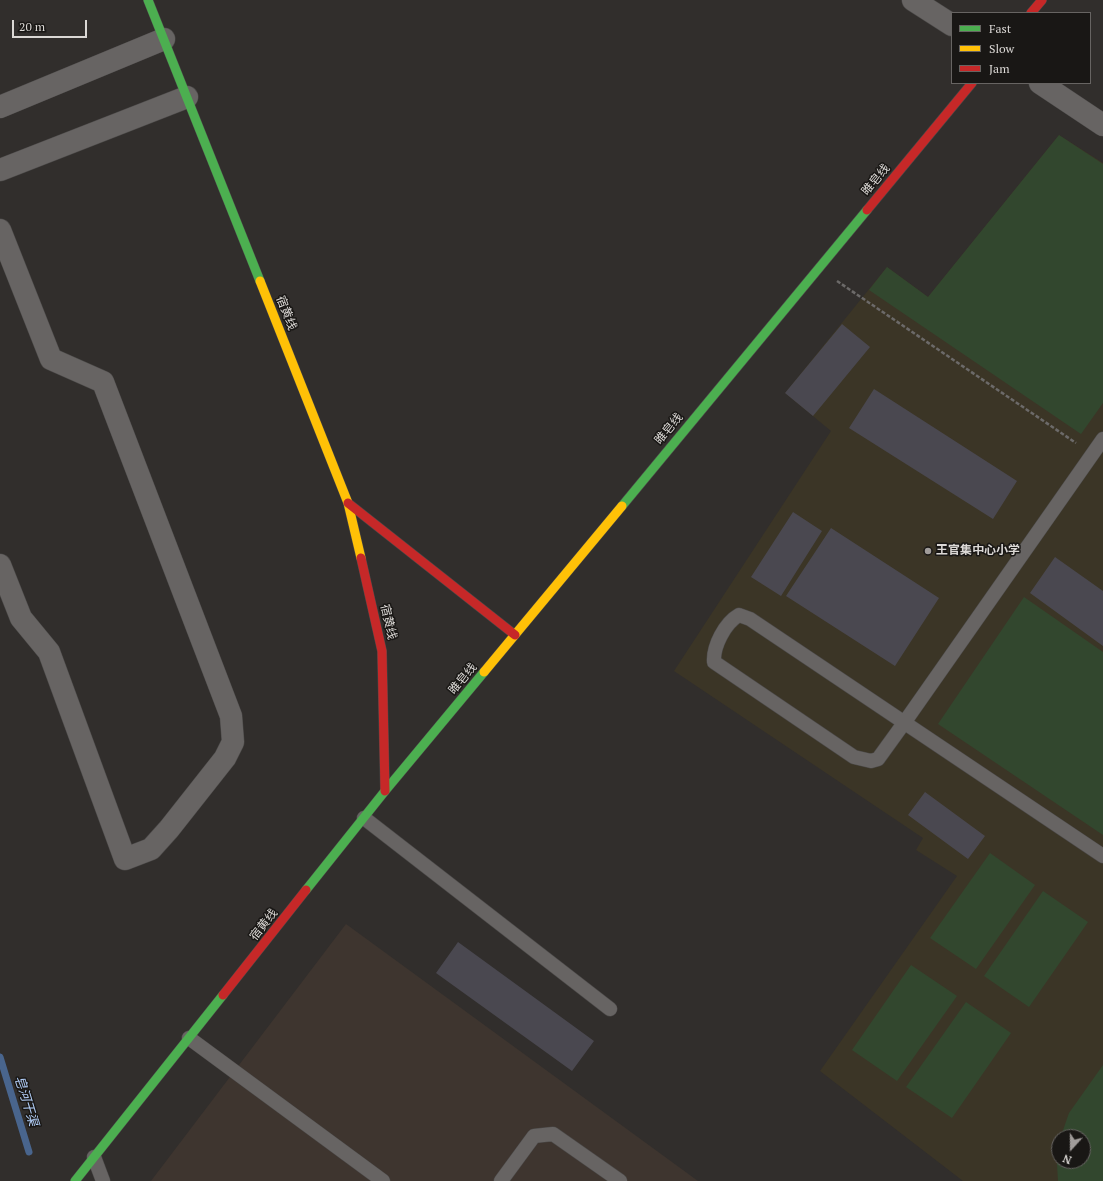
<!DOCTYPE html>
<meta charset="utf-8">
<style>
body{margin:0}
#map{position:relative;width:1103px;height:1181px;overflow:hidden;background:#312e2c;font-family:"PT Serif",serif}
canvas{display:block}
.legend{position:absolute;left:951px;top:12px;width:140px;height:72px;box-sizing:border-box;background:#191715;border:1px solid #676462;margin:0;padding:5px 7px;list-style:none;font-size:12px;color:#dbd8d5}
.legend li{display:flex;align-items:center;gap:8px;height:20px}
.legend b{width:20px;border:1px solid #676462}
.north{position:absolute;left:1051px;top:1129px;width:40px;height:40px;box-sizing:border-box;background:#191715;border:1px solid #676462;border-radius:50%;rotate:201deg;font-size:11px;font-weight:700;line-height:16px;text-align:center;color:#dbd8d5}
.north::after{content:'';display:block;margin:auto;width:14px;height:18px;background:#a09c9a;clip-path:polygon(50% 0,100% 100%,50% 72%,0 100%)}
.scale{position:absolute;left:12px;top:20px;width:75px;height:18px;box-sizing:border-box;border:2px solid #dbd8d5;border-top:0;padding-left:5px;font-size:12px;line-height:14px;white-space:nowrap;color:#dbd8d5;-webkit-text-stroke:3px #191715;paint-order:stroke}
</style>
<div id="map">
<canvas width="1103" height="1181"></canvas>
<ul class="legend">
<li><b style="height:5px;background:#4caf50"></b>Fast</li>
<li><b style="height:5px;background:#ffc107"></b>Slow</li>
<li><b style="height:5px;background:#c62828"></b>Jam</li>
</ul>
<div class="north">N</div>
<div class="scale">20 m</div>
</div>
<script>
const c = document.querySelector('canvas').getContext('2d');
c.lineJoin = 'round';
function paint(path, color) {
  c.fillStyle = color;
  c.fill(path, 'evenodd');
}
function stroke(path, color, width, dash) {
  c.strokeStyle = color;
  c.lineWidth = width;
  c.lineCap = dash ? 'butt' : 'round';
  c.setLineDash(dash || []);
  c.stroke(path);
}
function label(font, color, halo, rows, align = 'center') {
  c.font = font + ' "PT Serif","Noto Sans SC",serif';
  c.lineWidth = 3;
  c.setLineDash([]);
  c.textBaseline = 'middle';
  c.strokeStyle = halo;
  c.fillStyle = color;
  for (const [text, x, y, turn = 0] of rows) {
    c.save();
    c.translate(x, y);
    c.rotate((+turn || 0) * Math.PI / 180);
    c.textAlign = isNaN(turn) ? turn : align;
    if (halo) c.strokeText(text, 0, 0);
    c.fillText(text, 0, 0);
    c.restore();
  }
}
const built = new Path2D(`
 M346 924 698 1181H151Z`);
const education = new Path2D(`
 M1059 135 1103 163V1181H963L820 1071 957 876 916 850 923 838 674 671 831 431 785 393 887 267 928 297ZM1059 1137H1083V1161H1059Z`);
const green = new Path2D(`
 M1059 135 1103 164V403L1081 434 869 290 887 267 928 297Z
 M1024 597 1103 652V835L938 724Z
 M990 853 1035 885 976 969 930 938Z
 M1043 891 1088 922 1029 1007 984 976Z
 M911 965 957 996 897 1081 852 1050Z
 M966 1002 1011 1033 952 1118 906 1087Z
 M1103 1065V1181H1058L1057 1164 1059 1151V1161H1083V1137L1061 1136 1069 1113Z`);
const stream = new Path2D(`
 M0 1057 29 1152`);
const building = new Path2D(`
 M842 324 870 347 813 416 785 393Z
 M874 389 1017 481 993 519 849 428Z
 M793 512 822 531 781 596 751 577Z
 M831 528 939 598 895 666 786 596Z
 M1055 557 1103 591V646L1030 593Z
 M925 792 985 836 968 859 908 815Z
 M458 942 594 1041 572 1071 436 973Z`);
const path = new Path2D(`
 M837 281 1076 443`);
const lane = new Path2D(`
 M1103 439 904 723 878 759 871 761 854 757 714 662C713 646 725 623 739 615L750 619 1103 856
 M364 818 610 1009
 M189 1038 383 1181
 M94 1157 103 1181
 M501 1181 534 1136 553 1134 620 1181`);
const street = new Path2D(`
 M913 0 952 25
 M1040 83 1103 125
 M0 107 164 39
 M0 170 187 97
 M0 230 51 359 103 382 231 716 233 742 225 758 169 829 151 849 125 859 49 652 21 618 0 565`);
const fast = new Path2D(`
 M148 0 260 281
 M622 506 867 210
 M306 890 385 791 484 672
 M75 1181 223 995`);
const slow = new Path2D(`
 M260 281 348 503 361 558
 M484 672 622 506`);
const jam = new Path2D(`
 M1031 13 1042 0
 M867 210 972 83
 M348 503 515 635
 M361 558 382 651 385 791
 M223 995 306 890`);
const markers = [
 [928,551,4,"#a09c9a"]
];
const streetNames = [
 ["睢皂线",876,180,-50],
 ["宿黄线",286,313,69],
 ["睢皂线",669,429,-50],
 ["宿黄线",388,622,77],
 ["睢皂线",463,679,-50],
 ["宿黄线",264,925,-52]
];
const poiNames = [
 ["王官集中心小学",936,551]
];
const waterNames = [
 ["皂河干渠",26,1101,73]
];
paint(built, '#3e352f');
paint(education, '#3b3526');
paint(green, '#32472e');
stroke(stream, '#49658d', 7);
paint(building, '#4a4850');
stroke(lane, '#4b4948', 15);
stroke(street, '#4b4948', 23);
stroke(fast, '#4b4948', 10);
stroke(slow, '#4b4948', 10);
stroke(jam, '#4b4948', 10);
stroke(path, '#6c6a69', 2.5, [4, 2]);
stroke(lane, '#676463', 14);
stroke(street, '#676463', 22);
stroke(fast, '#4caf50', 9);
stroke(slow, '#ffc107', 9);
stroke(jam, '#c62828', 9);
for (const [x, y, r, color] of markers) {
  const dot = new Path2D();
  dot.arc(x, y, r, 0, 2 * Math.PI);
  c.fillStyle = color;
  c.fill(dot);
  stroke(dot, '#191715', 1.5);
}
label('12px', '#dbd8d5', '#191715', streetNames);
label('bold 12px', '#dbd8d5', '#191715', poiNames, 'left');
label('italic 13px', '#b2cef8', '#191715', waterNames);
</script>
